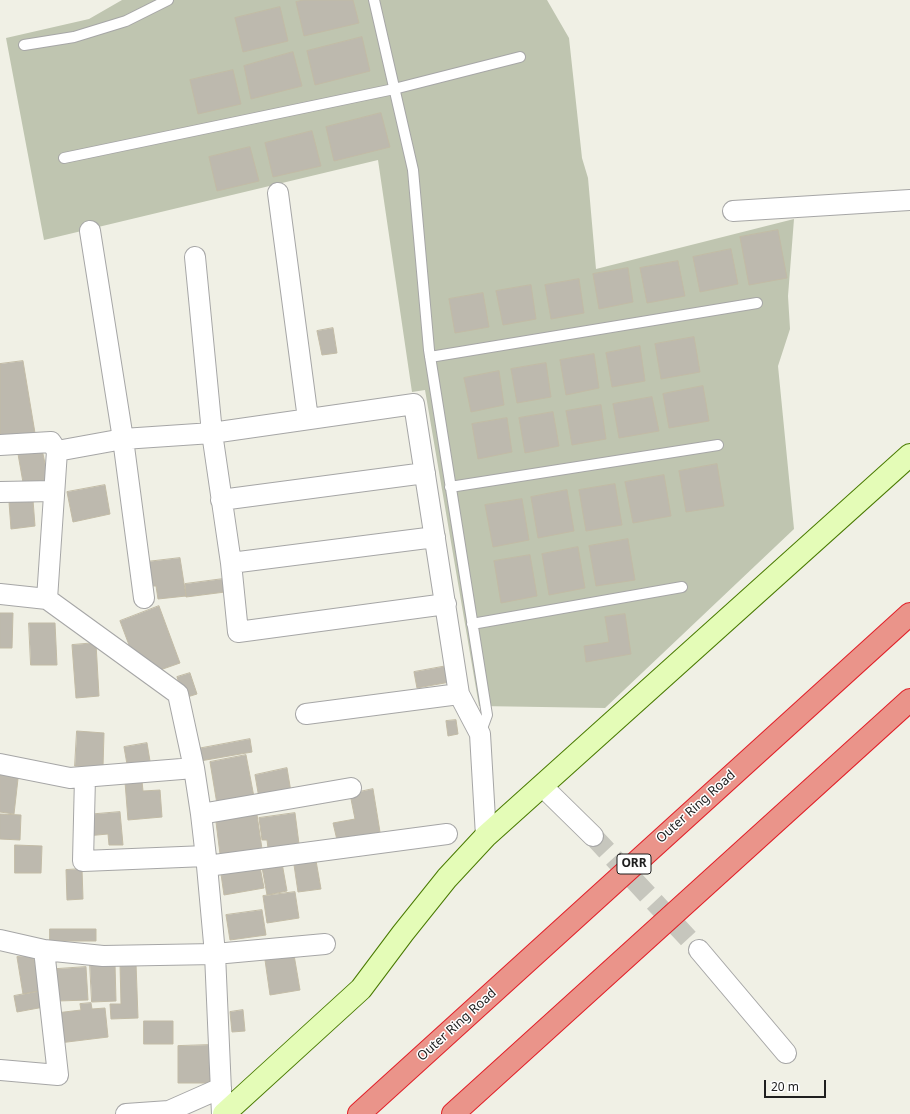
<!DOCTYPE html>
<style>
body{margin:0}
#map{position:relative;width:910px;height:1114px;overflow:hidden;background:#f0f0e5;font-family:"Noto Sans",sans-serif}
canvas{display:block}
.scale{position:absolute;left:764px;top:1080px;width:62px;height:18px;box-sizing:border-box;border:2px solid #1f1f1f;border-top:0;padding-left:5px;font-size:12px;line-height:14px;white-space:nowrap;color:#1f1f1f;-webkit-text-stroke:3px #fff;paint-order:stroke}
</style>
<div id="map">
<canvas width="910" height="1114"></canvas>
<div class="scale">20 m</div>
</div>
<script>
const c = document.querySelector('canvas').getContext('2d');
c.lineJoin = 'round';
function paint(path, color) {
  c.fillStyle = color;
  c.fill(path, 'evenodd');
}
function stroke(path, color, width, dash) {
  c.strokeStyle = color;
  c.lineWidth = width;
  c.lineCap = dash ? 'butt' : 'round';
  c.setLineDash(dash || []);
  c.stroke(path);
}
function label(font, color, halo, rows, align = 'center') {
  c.font = font + ' "Noto Sans",sans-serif';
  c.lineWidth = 3;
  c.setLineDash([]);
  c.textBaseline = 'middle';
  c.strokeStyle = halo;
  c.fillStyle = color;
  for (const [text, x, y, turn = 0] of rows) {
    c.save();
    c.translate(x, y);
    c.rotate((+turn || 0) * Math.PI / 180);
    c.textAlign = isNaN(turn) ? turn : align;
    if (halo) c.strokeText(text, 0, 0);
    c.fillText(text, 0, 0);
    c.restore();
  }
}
const construction = new Path2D(`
 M122 0H547L569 38 582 158 588 178 596 269 794 219 788 296 790 329 778 366 794 529 605 708 479 706 425 390 412 392 378 160 44 240 6 38 89 19Z`);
const building = new Path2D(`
 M304 0H353L359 23 304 36 296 2Z
 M280 7 288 41 243 52 235 18Z
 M362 37 370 71 315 85 307 51Z
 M293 52 302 86 251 99 244 66Z
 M233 70 241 104 198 114 190 80Z
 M381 113 390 147 334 161 326 127Z
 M312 131 321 166 273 177 265 143Z
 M250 147 259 181 217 191 209 157Z
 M778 230 787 278 749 285 740 237Z
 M731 249 738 284 700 292 693 257Z
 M678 261 685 296 647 303 640 268Z
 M628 268 633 302 599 309 593 274Z
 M579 279 584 313 551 319 545 285Z
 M531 285 536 319 503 325 496 291Z
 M483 293 489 327 455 333 449 299Z
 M333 328 337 353 322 355 317 331Z
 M694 337 700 372 661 379 655 344Z
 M640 346 645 381 612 387 606 353Z
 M594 354 599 388 566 395 560 360Z
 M23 361 35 433 0 439V364Z
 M546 363 551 397 517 403 511 369Z
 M499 371 504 405 471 412 464 378Z
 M703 386 709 421 669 428 663 394Z
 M652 397 659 431 619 438 613 404Z
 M601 405 606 439 572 445 566 411Z
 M553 412 559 446 525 453 519 418Z
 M507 418 512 452 478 459 472 424Z
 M42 449 49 483 24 488 18 454Z
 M717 464 724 506 686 512 679 471Z
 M664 475 671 516 633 523 625 482Z
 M615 484 622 525 586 531 579 490Z
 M105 485 110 514 73 522 67 492Z
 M567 490 574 531 538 538 531 497Z
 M522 499 529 540 493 547 485 505Z
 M33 500 35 526 11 529 9 502Z
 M628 539 635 580 596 586 589 546Z
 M578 547 585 588 549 595 542 554Z
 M530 555 537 596 501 603 494 561Z
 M180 558 186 596 158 599 156 586H149L146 562Z
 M223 579 225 592 186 597 185 584Z
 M159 606 180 663 160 670 132 653 120 621Z
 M0 613H13L12 648H0Z
 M625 614 631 654 586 662 584 646 609 642 605 617Z
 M29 623H55L57 665H31Z
 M96 643 99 696 76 698 72 645Z
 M447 666 450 682 417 688 414 672Z
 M190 673 197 694 184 698 177 677Z
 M456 720 458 734 448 736 446 721Z
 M77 731 104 733 103 767 75 766Z
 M250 739 252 752 200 761 197 749Z
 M147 743 151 767 128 770 124 747Z
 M246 755 254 797 217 804 210 762Z
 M0 768 19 770 14 814 0 812Z
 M287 768 291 792 259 798 255 775Z
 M142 781 143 791 160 790 162 817 128 820 125 782Z
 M373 789 380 832 337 840 333 823 355 819 350 794Z
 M256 808 262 849 220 854 215 814Z
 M120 812 123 845H109L108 834 86 836 85 815Z
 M295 813 299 844 268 848 267 840H262L259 818Z
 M0 814 21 815 20 840 0 839Z
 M15 845 42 846 41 873H15Z
 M315 855 321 889 298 892 293 858Z
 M282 863 287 891 267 895 262 867Z
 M260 867 264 888 224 895 221 874Z
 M82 869 83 899 67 900 66 870Z
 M295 892 299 918 267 923 263 896Z
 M262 910 266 935 230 940 226 915Z
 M50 929H96V941H50Z
 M293 949 300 990 270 995 264 953Z
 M33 955 40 991 23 994 17 957Z
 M136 963 138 1018 111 1019 110 1004H121L120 964Z
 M90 964H115L116 1001 92 1002Z
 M86 967 88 1000 58 1001 57 969Z
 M41 991 44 1007 17 1012 14 996Z
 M91 1003 92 1009 105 1008 108 1037 59 1043 56 1013 81 1010 80 1004Z
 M243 1010 245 1031 232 1032 230 1012Z
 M144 1021H173V1044H144Z
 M210 1045V1083H178V1046Z`);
const minorTunnel = new Path2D(`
 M593 836 699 950`);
const service = new Path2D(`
 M374 0 413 170 429 350 487 715 480 734
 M24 45 74 37 126 21 168 0
 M64 158 394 89 520 57
 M430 357 757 303
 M450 487 718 445
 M472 624 682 587`);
const minor = new Path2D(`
 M278 193 308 419
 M733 211 910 200
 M90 231 123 439 144 598
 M195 257 212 433 231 563 238 632 446 604
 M0 445 51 442 57 451
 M0 492 54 491
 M221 500 425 473
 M231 563 435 537
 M0 594 47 599 178 694 194 768 201 814 207 866 215 954 222 1114
 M47 599 57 451 123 439 212 433 414 404 459 694 480 734 486 836
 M306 714 459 694
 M0 764 70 778 194 768
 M85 777 83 861 206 856
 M542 786 593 836
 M201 814 351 788
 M207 866 447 834
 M0 940 44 950 103 956 215 954 325 944
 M699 950 786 1053
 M0 1070 58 1075 44 950
 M126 1114 169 1111 221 1088`);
const secondary = new Path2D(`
 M224 1114 361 989 403 933 447 878 486 836 910 455`);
const motorway = new Path2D(`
 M359 1114 910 614
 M453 1114 910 700`);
const shields = [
 [634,864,34]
];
const shieldNames = [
 ["ORR",634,864]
];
const streetNames = [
 ["Outer Ring Road",696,807,-42],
 ["Outer Ring Road",457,1025,-42]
];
paint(construction, '#bfc5b0');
paint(building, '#bdb9ae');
stroke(building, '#c2bba6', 1);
stroke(minorTunnel, '#c6c6bd', 20, [20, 10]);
stroke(service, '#a6a6a6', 12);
stroke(minor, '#a6a6a6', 22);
stroke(secondary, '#497a01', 24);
stroke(motorway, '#e11f28', 24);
stroke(service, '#fff', 10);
stroke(minor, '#fff', 20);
stroke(secondary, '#e4fcb7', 22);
stroke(motorway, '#ea948a', 22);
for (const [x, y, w] of shields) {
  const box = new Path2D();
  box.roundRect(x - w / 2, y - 10, w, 20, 3);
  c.fillStyle = '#fff';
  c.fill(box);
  stroke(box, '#1f1f1f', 1);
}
label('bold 12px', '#1f1f1f', null, shieldNames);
label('13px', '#1f1f1f', '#fff', streetNames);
</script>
